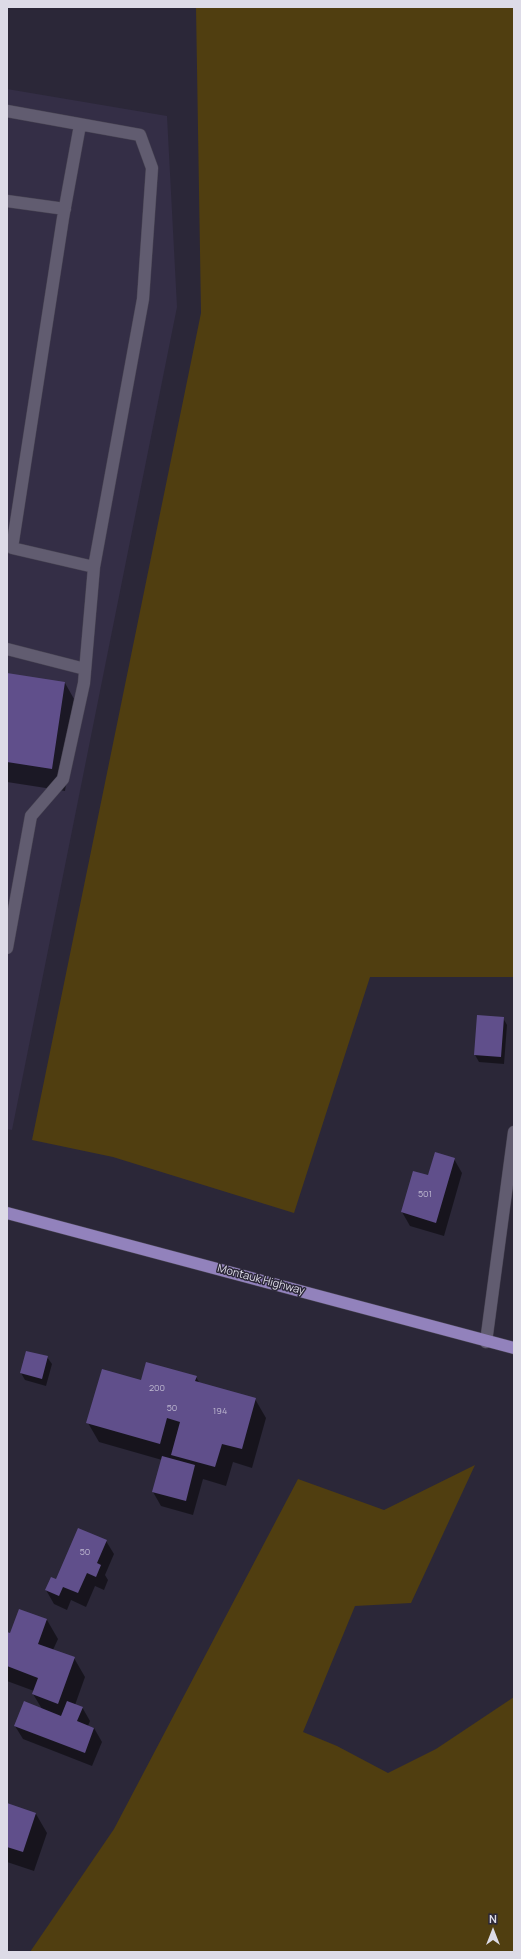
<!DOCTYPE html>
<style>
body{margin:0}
#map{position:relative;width:521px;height:1959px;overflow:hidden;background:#2b2738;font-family:Manrope,sans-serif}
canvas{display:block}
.frame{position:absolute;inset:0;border:8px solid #dddbe7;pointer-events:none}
.north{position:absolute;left:473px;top:1911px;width:40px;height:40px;-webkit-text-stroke:3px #2b2738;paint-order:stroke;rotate:0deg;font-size:11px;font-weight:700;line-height:16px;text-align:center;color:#dddbe7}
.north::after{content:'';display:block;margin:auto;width:14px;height:18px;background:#dddbe7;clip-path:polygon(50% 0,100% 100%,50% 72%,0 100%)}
</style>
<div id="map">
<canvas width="521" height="1959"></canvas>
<div class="frame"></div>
<div class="north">N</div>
</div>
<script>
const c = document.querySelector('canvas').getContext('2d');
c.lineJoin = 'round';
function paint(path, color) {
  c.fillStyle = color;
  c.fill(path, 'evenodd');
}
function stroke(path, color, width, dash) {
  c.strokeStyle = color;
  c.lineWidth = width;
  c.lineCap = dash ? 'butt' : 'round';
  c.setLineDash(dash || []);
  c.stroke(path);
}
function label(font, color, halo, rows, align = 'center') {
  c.font = font + ' Manrope,sans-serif';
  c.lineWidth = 3;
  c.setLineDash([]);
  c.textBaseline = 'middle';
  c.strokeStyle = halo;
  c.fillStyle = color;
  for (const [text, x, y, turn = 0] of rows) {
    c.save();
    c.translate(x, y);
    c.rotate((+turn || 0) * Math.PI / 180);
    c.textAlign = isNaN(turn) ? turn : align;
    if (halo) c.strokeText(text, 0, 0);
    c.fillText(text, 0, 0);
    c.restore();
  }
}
const built = new Path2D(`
 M7 89 167 116 177 307 12 1130 7 1129Z`);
const green = new Path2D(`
 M196 7H514L513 977H370L294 1213 113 1157 32 1140 201 313Z
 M475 1465 411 1603 355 1606 303 1732 337 1746 388 1773 436 1749 514 1697V1952H30L114 1829 298 1479 384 1510Z`);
const shadow = new Path2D(`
 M7 674 65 683 78 706 65 791 7 782Z
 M503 1018 507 1025 504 1064 479 1062 475 1055Z
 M454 1159 462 1173 444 1236 410 1226 402 1212 429 1176Z
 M47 1357 52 1364 46 1386 25 1380 21 1373Z
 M196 1377 200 1384 255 1399 266 1418 252 1468 233 1462 226 1486 203 1479 193 1515 161 1506 153 1492 162 1460 99 1442 88 1423 142 1381Z
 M106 1541 114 1554 105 1575 108 1580 104 1590 95 1586 86 1607 71 1600 67 1610 54 1604 46 1590Z
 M20 1610 47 1620 58 1639 53 1650 74 1658 85 1677 75 1705 82 1707 90 1721 88 1726 94 1728 102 1742 92 1766 23 1739 15 1726 42 1709 33 1694 34 1691 7 1681V1633L11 1635Z
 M7 1804 36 1814 47 1833 34 1871 7 1862Z`);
const building = new Path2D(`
 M7 673 65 682 52 769 7 762Z
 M477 1015 504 1017 501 1057 474 1055Z
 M435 1152 455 1158 436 1223 401 1212 413 1171 428 1175Z
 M26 1351 48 1356 42 1379 20 1373Z
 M146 1362 197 1376 195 1381 256 1398 242 1449 222 1444 215 1467 171 1455 180 1422 167 1418 160 1444 86 1423 102 1369 141 1380Z
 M162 1456 195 1465 186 1501 152 1492Z
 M78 1528 107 1540 97 1563 101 1565 96 1577 87 1573 78 1593 63 1587 59 1596 45 1590 51 1577 56 1579Z
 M19 1609 47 1619 38 1644 75 1657 58 1704 32 1694 38 1678 7 1666V1632L10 1633Z
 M24 1701 61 1716 67 1701 83 1707 77 1721 94 1728 85 1753 14 1726Z
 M7 1803 36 1813 23 1852 7 1847Z`);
const lane = new Path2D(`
 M7 111 140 135 152 168 143 299 94 567
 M7 201 65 209
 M7 649 85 669
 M7 948 31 816 63 779 84 683 94 567 12 548 63 218 80 125
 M486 1342 514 1132`);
const primary = new Path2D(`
 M7 1213 514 1348`);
const numberNames = [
 ["501",425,1194],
 ["200",157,1388],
 ["50",172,1408],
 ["194",220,1411],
 ["50",85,1552]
];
const streetNames = [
 ["Montauk Highway",261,1280,15]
];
paint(built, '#342e46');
paint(green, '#503e10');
paint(shadow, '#0007');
paint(building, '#604f8b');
stroke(lane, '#484453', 13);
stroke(primary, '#484453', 13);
stroke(lane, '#615c70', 12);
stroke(primary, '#9282bc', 12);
label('9px', '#beb8d0', null, numberNames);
label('11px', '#dddbe7', '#2b2738', streetNames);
</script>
